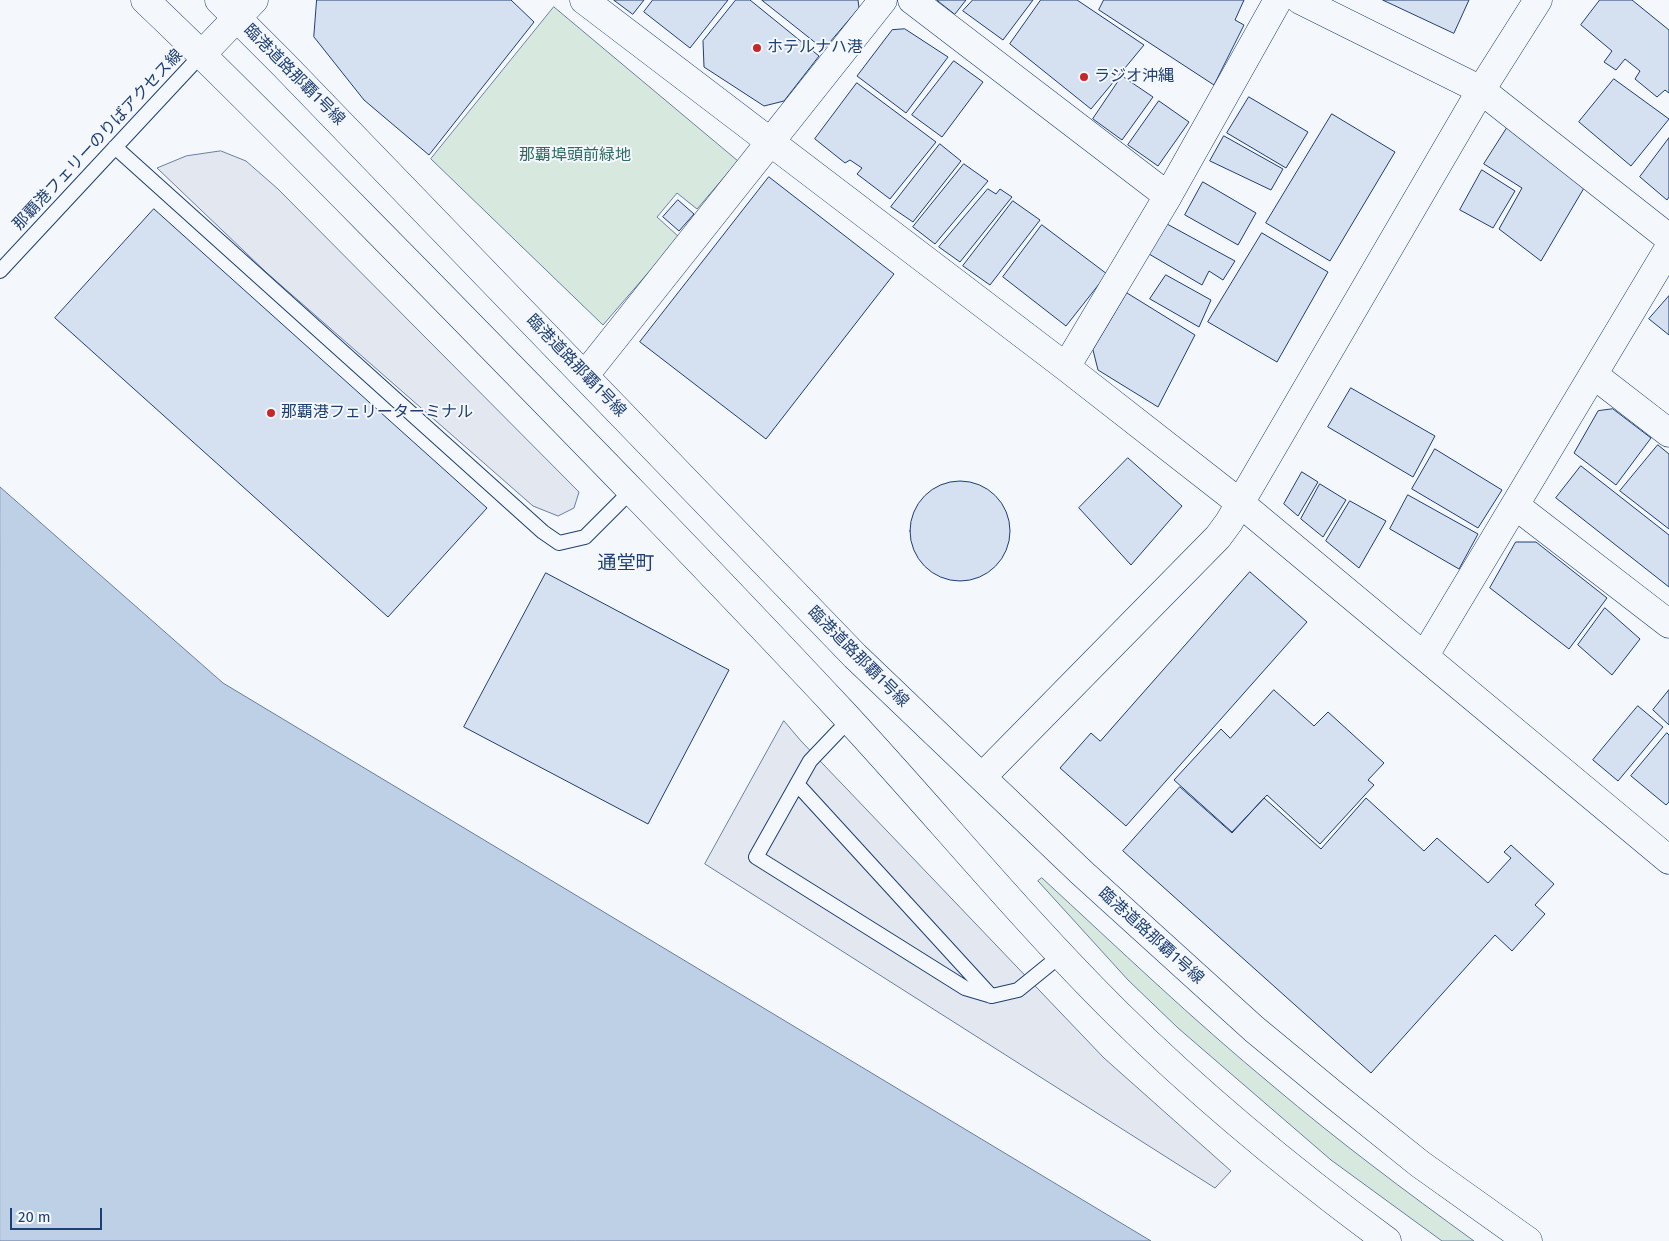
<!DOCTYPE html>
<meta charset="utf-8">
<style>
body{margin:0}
#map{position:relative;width:1669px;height:1241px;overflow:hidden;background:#f4f7fb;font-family:"Fira Sans",sans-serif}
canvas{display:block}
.scale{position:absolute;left:10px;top:1208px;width:92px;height:22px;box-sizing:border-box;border:2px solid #1d3f73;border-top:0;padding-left:6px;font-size:15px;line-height:18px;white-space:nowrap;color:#1d3f73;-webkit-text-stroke:4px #f4f7fb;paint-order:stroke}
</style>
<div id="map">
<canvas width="1669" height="1241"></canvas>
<div class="scale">20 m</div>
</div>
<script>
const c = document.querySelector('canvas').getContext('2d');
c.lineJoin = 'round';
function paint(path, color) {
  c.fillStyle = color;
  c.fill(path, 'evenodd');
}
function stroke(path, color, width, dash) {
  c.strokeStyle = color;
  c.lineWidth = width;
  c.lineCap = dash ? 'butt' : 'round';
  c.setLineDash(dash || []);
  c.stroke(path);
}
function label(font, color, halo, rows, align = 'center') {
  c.font = font + ' "Fira Sans","Noto Sans JP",sans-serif';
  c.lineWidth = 4;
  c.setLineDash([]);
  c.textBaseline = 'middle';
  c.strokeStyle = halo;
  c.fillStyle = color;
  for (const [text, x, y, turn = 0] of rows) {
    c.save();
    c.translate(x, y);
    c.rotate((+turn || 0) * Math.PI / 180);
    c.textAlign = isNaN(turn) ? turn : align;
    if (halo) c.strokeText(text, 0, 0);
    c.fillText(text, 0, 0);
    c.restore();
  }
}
const green = new Path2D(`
 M554 7 738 161 697 209 677 193 657 217 679 237 603 325 431 159Z
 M1042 878C1118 948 1193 1020 1273 1086 1338 1141 1405 1191 1474 1241H1442L1331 1160 1178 1028 1128 980 1038 881Z`);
const parking = new Path2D(`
 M221 151 246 161 278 189 579 492 574 508 558 516 533 506 267 273 157 168 186 156Z
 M784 721 801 741 1104 1058 1231 1171 1215 1188 705 864Z`);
const water = new Path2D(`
 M0 487 223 683 1151 1241H0Z`);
const building = new Path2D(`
 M317 0H511L534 22 429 155 364 100 314 37Z
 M614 0H644L633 14Z
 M653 0H728L690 48 644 12Z
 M736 0H750L819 56 784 101 764 106 704 67 703 41Z
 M762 0H858L859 8 824 49Z
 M937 0H966L955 14Z
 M973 0H1033L1003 40 963 11Z
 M1041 0H1077L1144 45 1091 109 1010 44Z
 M1104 0H1244L1235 20 1244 25 1214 85 1099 10Z
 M1383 0H1469L1454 33Z
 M1600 0H1632L1669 30V93L1665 90 1657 97 1635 79 1640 71 1625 59 1616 70 1604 62 1612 51 1581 25Z
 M905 29 948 57 906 113 857 76 892 30Z
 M954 61 983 82 942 137 912 115Z
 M1122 76 1153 97 1122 140 1093 119Z
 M1614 79 1669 119 1631 166 1579 122Z
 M857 83 936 142 890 199 857 174 862 168 850 160 845 163 815 139Z
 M1249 97 1308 132 1286 168 1227 133Z
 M1159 101 1189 122 1158 166 1128 145Z
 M1332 114 1395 152 1330 261 1266 223Z
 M1507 128 1584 188 1541 261 1499 229 1522 188 1484 164Z
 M1224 136 1283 169 1271 190 1210 161Z
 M1669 138V197L1667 200 1640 177Z
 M940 144 961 161 913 222 891 207Z
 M964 164 988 181 935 244 913 227Z
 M1482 170 1515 191 1493 228 1460 210Z
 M769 177 894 274 766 439 640 342Z
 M1203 182 1256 213 1238 245 1185 215Z
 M988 189 996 194 1000 189 1012 197 960 262 939 247Z
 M678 200 694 214 679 231 663 217Z
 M1013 201 1040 220 990 285 963 266Z
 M154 209 487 508 388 617 55 318Z
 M1167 224 1235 261 1223 280 1209 271 1202 285 1149 254Z
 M1042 225 1107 274 1066 326 1003 277Z
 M1262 233 1328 272 1277 362 1208 322Z
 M1166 275 1211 300 1199 327 1150 299Z
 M1127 293 1195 335 1158 407 1098 370 1093 350Z
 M1669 296V335L1649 319Z
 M1351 388 1435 436 1413 477 1328 427Z
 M1613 409 1651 438 1616 485 1574 453 1598 411Z
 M1658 445 1669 454V529L1620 491Z
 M1435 449 1502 490 1478 528 1412 489Z
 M1128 458 1182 506 1131 565 1079 508Z
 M1581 466 1669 535V587L1556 498Z
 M1302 472 1318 482 1298 516 1284 504Z
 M910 531a50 50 0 1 1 100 0a50 50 0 1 1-100 0Z
 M1320 484 1346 500 1323 537 1301 519Z
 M1408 495 1478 534 1459 569 1390 529Z
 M1350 501 1386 521 1359 568 1326 541Z
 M1516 542H1536L1607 598 1569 649 1490 588Z
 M1250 572 1307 622 1126 826 1060 768 1091 733 1100 741Z
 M546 573 729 670 648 824 464 727Z
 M1605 608 1640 639 1612 675 1578 645Z
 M1274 690 1314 726 1328 712 1384 763 1368 780 1374 785 1320 844 1267 795 1232 832 1174 780 1221 729 1230 738Z
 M1669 690V725L1653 710Z
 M1638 706 1663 727 1618 781 1593 760Z
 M1667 733 1669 735V802L1666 805 1631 776Z
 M1180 787 1232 833 1264 798 1321 849 1366 798 1424 851 1437 838 1488 883 1511 858 1504 852 1511 845 1554 884 1535 905 1545 914 1512 951 1495 935 1371 1073 1123 851Z`);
const service = new Path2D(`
 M115 147 543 532 559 543 585 537 632 490
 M0 271 202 54
 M849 720 810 761 756 857 965 988 992 996 1018 990 1061 955
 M797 784 991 996`);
const minor = new Path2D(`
 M584 0 1066 367 1240 503 1669 860
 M912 0 1168 196
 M1300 0 1481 90 1669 238
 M1066 367 1168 196 1278 0
 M585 375 883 0
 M1594 375 1669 433
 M1516 506 1669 624
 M1425 655 1669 248`);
const tertiary = new Path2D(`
 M145 0C239 89 329 182 420 274 562 419 704 564 843 713 935 812 1021 918 1117 1013 1201 1096 1292 1171 1387 1241
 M219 0 283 64 855 656 1081 872 1254 1029 1334 1095 1420 1164 1528 1241
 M982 777 1218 537 1229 522 1481 90 1538 0`);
const trunk = new Path2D(`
 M202 54 254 0`);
const markers = [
 [757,48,5,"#c62828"],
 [1084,77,5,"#c62828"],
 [271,413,5,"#c62828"]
];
const poiNames = [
 ["ホテルナハ港",767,48],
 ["ラジオ沖縄",1094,77],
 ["那覇港フェリーターミナル",281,413]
];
const streetNames = [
 ["臨港道路那覇1号線",294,75,45],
 ["那覇港フェリーのりばアクセス線",98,140,-47],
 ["臨港道路那覇1号線",576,366,46],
 ["臨港道路那覇1号線",858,657,45],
 ["臨港道路那覇1号線",1151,936,42]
];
const parkNames = [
 ["那覇埠頭前緑地",575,156]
];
const quarterNames = [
 ["通堂町",626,564]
];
paint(green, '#d7e8df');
stroke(green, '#687fa3', 1);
paint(parking, '#e3e8f0');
stroke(parking, '#687fa3', 1);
paint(water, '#bed0e5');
stroke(water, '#687fa3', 1);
paint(building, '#d5e0f0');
stroke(building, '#1d3f73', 1);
stroke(service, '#1d3f73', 16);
stroke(minor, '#1d3f73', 29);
stroke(tertiary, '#1d3f73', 29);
stroke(trunk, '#1d3f73', 29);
stroke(service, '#f4f7fb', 14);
stroke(minor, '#f4f7fb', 28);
stroke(tertiary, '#f4f7fb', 28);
stroke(trunk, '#f4f7fb', 28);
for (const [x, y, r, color] of markers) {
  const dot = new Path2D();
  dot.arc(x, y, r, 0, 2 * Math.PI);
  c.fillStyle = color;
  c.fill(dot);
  stroke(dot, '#f4f7fb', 2);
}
label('16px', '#1d3f73', '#f4f7fb', poiNames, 'left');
label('16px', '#1d3f73', '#f4f7fb', streetNames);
label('16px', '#2c6c60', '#f4f7fb', parkNames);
label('19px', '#1d3f73', '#f4f7fb', quarterNames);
</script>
